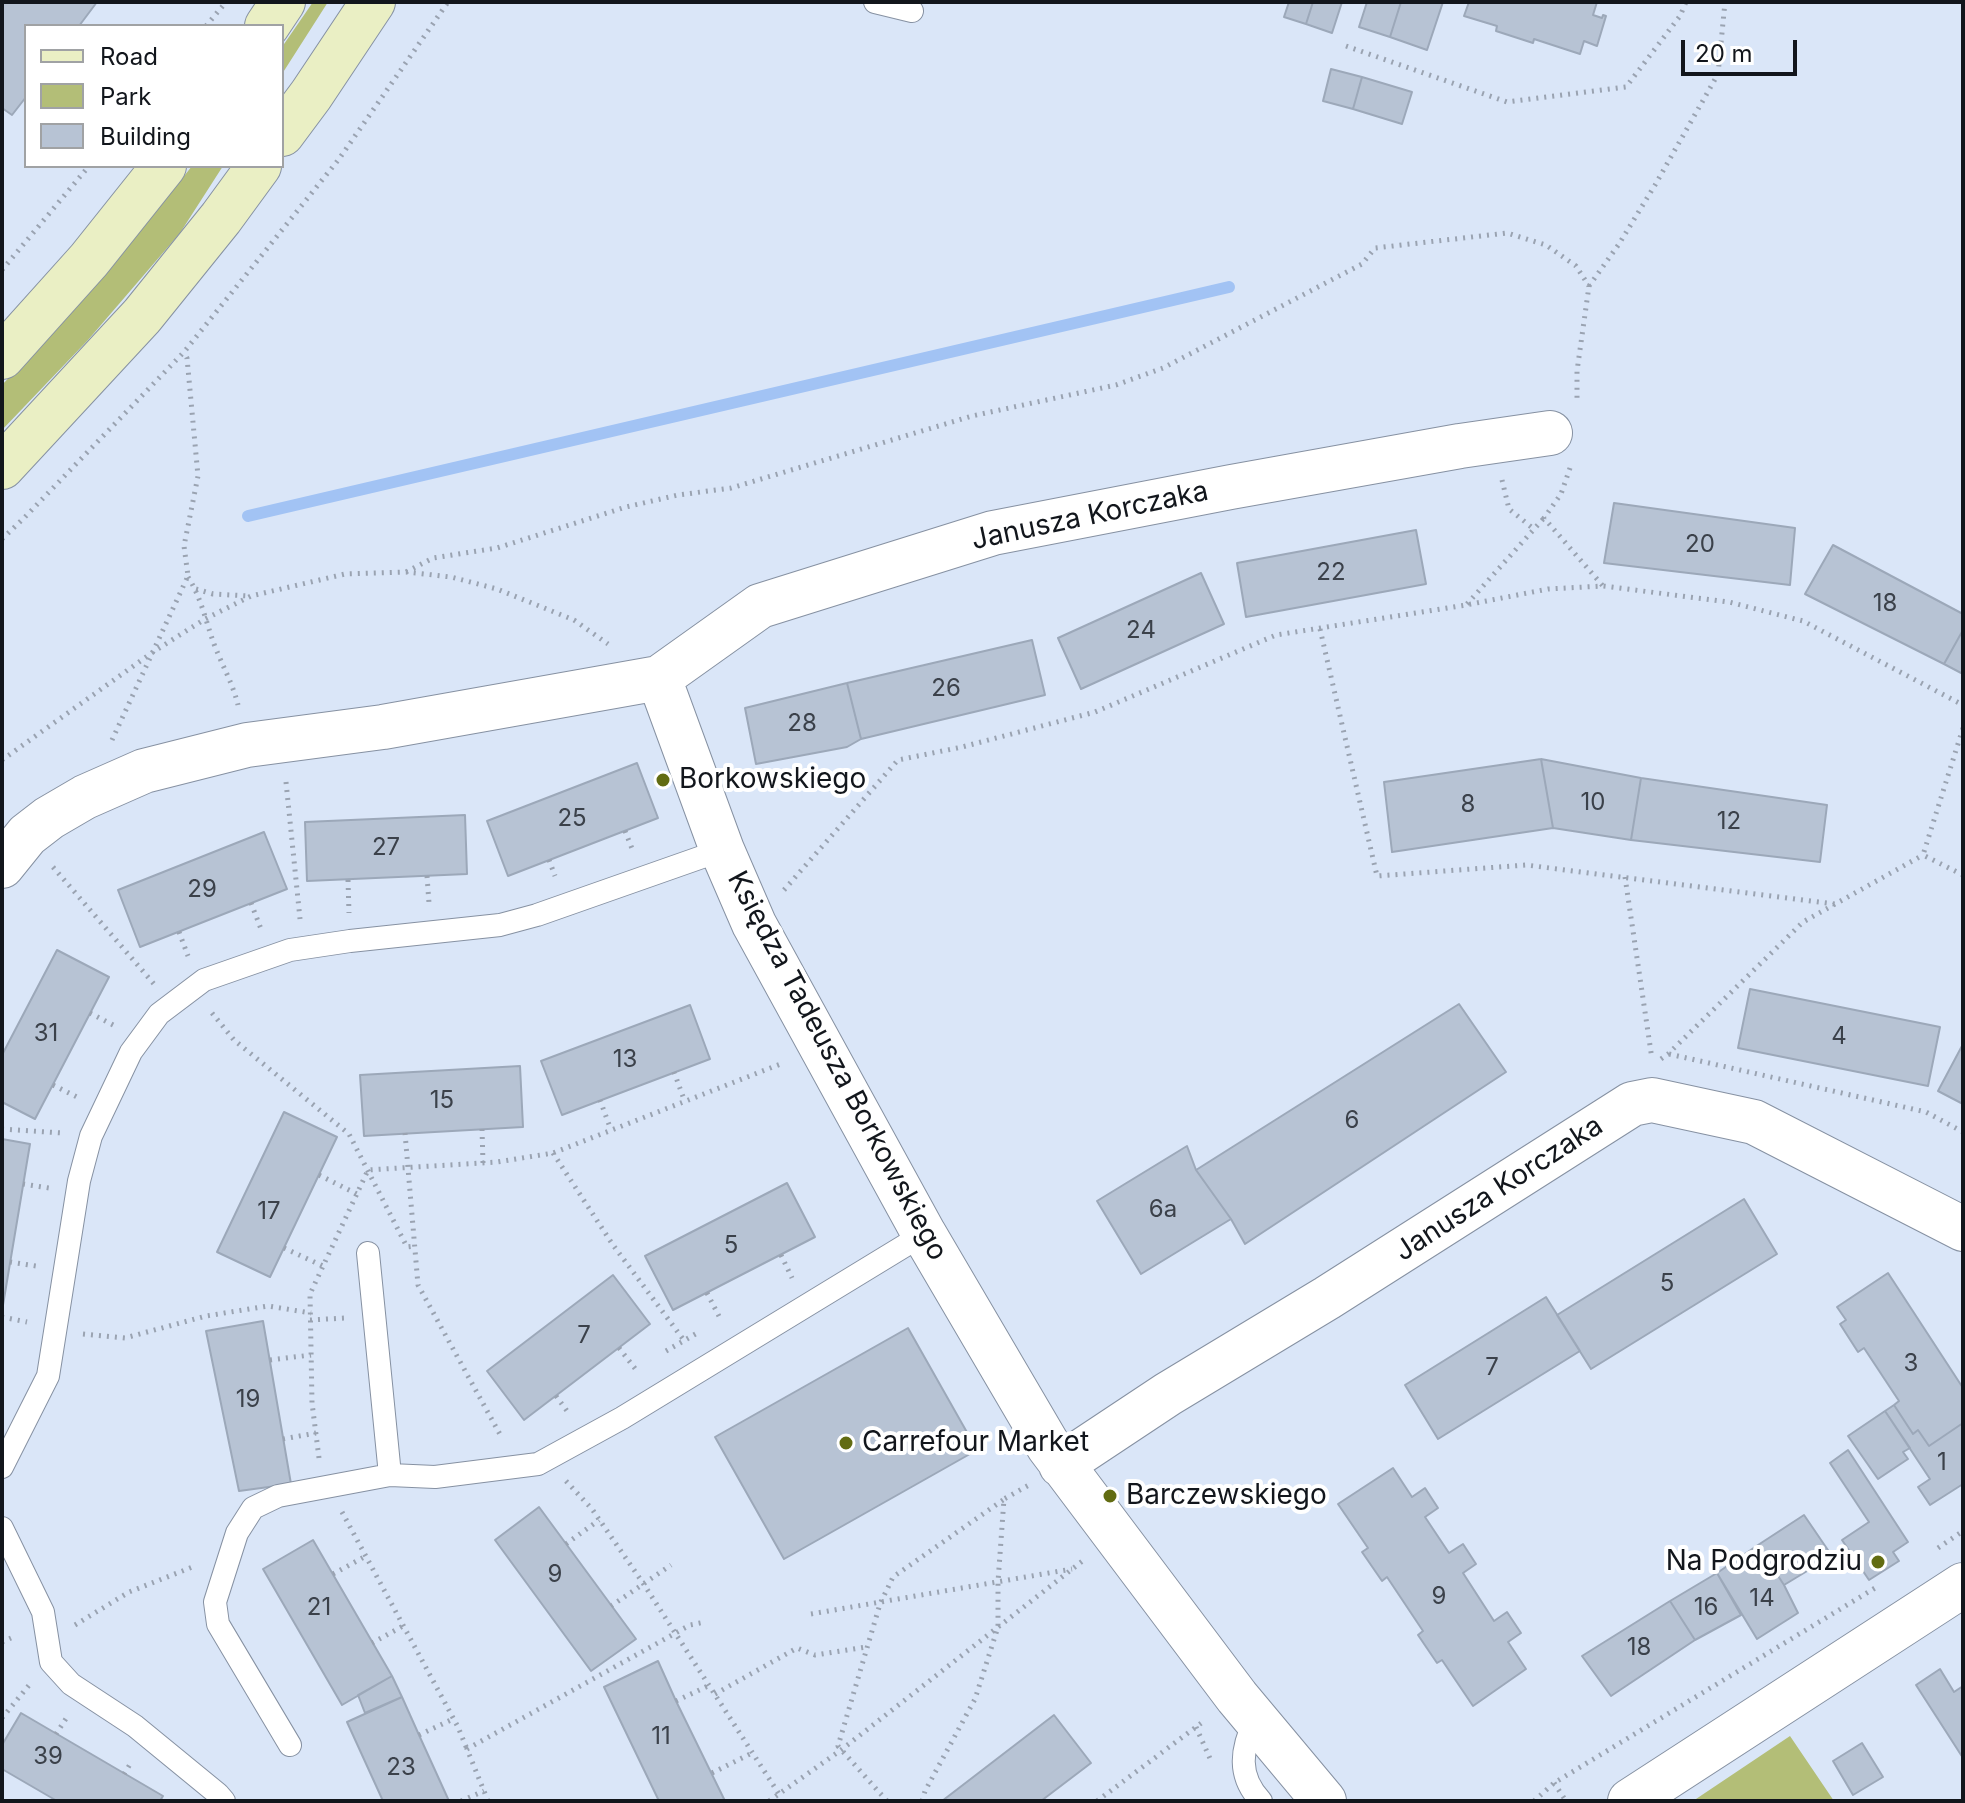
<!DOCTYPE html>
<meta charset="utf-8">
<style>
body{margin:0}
#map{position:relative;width:1965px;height:1803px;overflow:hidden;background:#dae6f8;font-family:Inter,sans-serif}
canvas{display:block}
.frame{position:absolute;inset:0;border:4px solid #12161c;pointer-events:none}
.legend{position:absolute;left:24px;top:24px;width:260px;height:144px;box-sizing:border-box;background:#fff;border:2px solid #a0a2a4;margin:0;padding:10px 14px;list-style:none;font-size:24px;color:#12161c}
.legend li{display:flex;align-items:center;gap:16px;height:40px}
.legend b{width:40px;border:2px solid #a0a2a4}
.scale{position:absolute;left:1681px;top:40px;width:116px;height:36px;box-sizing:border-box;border:4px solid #12161c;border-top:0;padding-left:10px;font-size:24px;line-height:28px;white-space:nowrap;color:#12161c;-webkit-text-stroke:6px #fff;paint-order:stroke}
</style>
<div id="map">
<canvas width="1965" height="1803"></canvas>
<div class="frame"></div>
<ul class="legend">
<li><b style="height:10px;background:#eaefc4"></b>Road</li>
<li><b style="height:22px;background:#b3be77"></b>Park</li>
<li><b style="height:22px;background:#b7c3d4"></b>Building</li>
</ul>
<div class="scale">20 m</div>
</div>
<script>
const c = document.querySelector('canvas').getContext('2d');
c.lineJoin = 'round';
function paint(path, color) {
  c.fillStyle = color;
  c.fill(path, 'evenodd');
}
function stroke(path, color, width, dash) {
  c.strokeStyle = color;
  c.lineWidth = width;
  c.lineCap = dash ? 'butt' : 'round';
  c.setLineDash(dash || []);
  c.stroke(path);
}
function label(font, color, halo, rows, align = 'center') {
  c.font = font + ' Inter,sans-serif';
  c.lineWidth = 8;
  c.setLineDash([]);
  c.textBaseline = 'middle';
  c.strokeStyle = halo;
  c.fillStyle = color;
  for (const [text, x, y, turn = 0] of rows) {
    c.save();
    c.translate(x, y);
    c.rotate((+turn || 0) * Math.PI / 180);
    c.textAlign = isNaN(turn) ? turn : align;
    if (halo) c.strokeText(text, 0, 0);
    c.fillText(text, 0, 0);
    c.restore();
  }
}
const green = new Path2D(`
 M313 2H328L282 74V47Z
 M192 166H223L180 233 88 340 2 430V385C69 315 133 242 192 166Z
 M1790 1736 1834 1801H1693Z`);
const stream = new Path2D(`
 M248 516 1229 287`);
const building = new Path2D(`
 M2 2H97L79 26H26V97L12 115 2 108Z
 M1289 2H1313L1306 24 1284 17Z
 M1313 2H1342L1332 33 1306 24Z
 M1367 2H1401L1390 37 1359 27Z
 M1401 2H1443L1427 50 1390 37Z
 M1469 2H1597L1593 15 1602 18 1603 15 1606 16 1597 46 1584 41 1580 54 1534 39 1533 43 1496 31 1497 26 1464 16Z
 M1331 69 1362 77 1353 109 1323 101Z
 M1362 77 1412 92 1402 124 1353 109Z
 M1614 503 1795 528 1790 585 1604 563Z
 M1416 530 1426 584 1246 617 1237 563Z
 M1833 545 1963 614V630L1944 664 1805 594Z
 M1201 573 1224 624 1081 689 1058 638Z
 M1963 630V674L1944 664Z
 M1032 640 1045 695 861 739 847 683Z
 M847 683 861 739 847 747 756 764 745 708Z
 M1541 759 1553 828 1392 852 1384 782Z
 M1541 759 1641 778 1631 840 1553 828Z
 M637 763 658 818 508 876 487 821Z
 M1641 778 1827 805 1820 862 1631 840Z
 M465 815 467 874 307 881 305 822Z
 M264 832 287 889 140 947 118 890Z
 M57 950 109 977 35 1119 2 1102V1055Z
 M1750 989 1940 1027 1928 1086 1738 1048Z
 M1459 1004 1506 1072 1245 1244 1231 1219 1196 1170Z
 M690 1005 710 1059 562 1115 541 1061Z
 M1963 1044V1104L1938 1091Z
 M520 1066 523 1127 364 1136 360 1075Z
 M284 1112 337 1137 270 1277 217 1252Z
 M2 1139 30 1144 3 1305H2Z
 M1187 1146 1196 1170 1231 1219 1141 1274 1097 1201Z
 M787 1183 815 1237 673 1310 645 1256Z
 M1744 1199 1777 1254 1591 1369 1557 1315Z
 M1888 1273 1963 1388V1423L1929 1446 1918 1430 1913 1434 1894 1405 1899 1401 1864 1348 1858 1352 1840 1324 1846 1320 1837 1307Z
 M613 1275 650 1324 524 1420 487 1371Z
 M1546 1297 1580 1351 1438 1439 1405 1385Z
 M263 1321 291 1484 239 1491 206 1331Z
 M908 1328 977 1450 784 1559 715 1437Z
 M1894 1405 1913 1434 1918 1430 1929 1446 1963 1423V1484L1930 1505 1918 1487 1930 1479 1885 1411Z
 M1885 1411 1910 1448 1903 1452 1908 1459 1878 1479 1848 1436Z
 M1848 1450 1908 1542 1893 1552 1899 1561 1869 1580 1842 1540 1869 1522 1830 1463Z
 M1393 1468 1412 1497 1425 1488 1438 1508 1425 1517 1449 1553 1463 1544 1476 1564 1463 1573 1494 1621 1507 1612 1521 1633 1508 1642 1526 1669 1473 1706 1442 1660 1437 1663 1418 1635 1423 1631 1387 1577 1382 1581 1362 1552 1368 1548 1338 1504Z
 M539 1507 636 1639 591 1671 495 1540Z
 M1804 1515 1832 1556 1784 1585 1758 1545Z
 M313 1540 392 1676 342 1705 263 1569Z
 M1758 1545 1784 1585 1798 1613 1757 1639 1717 1573Z
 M1717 1573 1741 1615 1695 1640 1670 1601Z
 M1670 1601 1695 1640 1611 1696 1582 1656Z
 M658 1661 676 1701 725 1801H659L604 1687Z
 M1940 1669 1954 1692 1963 1686V1758L1916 1685Z
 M392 1676 402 1697 365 1713 358 1695Z
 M402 1697 419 1735 449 1801H383L347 1722Z
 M21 1713 163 1796 160 1801H57L2 1769V1745Z
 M1054 1715 1091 1763 1041 1801H942Z
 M1862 1743 1883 1777 1853 1795 1833 1761Z`);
const path = new Path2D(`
 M206 26 226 2
 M1346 46 1507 102 1626 87 1680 16 1686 2
 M2 270 89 166
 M1589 286 1619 244 1655 185 1718 74 1725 2
 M1570 468 1561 494 1544 518 1603 586
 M1502 480 1509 509 1535 530
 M2 539 25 517 184 352 339 159 448 2
 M406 572 433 558 497 548 626 507 678 495 731 488 972 416 1116 385 1163 368 1362 264 1375 248 1507 233 1546 245 1576 266 1589 286 1577 371V402
 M188 577C201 597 206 622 214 644 222 665 233 684 238 705
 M196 589 213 594 249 596
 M1467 604 1544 518
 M1320 629 1377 876 1526 865 1835 904
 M1963 728 1923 855 1963 875
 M112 740 188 576 184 546 198 476 187 358 184 352
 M2 760 153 652 205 619 251 596 345 574 406 572 451 577 497 589 574 620 608 644
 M286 782 300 919
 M625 831 633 851
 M549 860 555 876
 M53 867 154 984
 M427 876 429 903
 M1625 877 1652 1059
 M348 880 349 913
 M784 890 898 760 962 747 1095 712 1276 635 1466 605 1548 589 1603 586 1729 602 1803 621 1963 705
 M251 903 261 929
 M179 932 188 956
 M90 1013 115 1026
 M212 1013 234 1040 349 1134 407 1247 415 1246
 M1669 1054 1926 1112 1963 1132
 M1661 1059 1668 1054 1803 922 1923 855
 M674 1072 685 1102
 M53 1085 77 1097
 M600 1100 611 1130
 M2 1129 62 1133
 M482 1129 483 1163
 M405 1133 418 1285 502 1438
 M553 1153 613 1245 683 1339
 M319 1175 357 1194
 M23 1184 49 1188
 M284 1248 323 1266
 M781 1255 792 1278
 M10 1262 36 1266
 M707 1293 721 1320
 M2 1317 27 1322
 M310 1320 345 1318
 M83 1334 125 1338 206 1316 268 1306 311 1313
 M619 1348 637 1371
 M666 1351 699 1332
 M270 1360 311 1355
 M556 1396 570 1415
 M283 1439 316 1433
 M319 1458 312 1403 310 1294 368 1170 497 1162 553 1153 783 1063
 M566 1481 592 1509 643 1583 779 1794
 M342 1512 458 1727 467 1749
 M566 1544 599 1520
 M1938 1548 1963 1531
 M333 1574 366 1556
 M611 1606 671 1565
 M811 1614 1072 1569
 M75 1625 129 1592 195 1566
 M2 1642 11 1638
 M372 1643 403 1626
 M715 1694 797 1648 815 1655 866 1647
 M676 1701 710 1685
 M2 1718 30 1684
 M1196 1727 1212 1763
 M56 1734 67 1717
 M419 1735 453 1719
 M712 1773 752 1753
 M124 1774 132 1761
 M1554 1783 1566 1801
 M461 1801 484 1791
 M488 1801 467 1749 690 1625 705 1622
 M769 1801 841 1750 1085 1559
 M887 1801 838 1746 880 1604 893 1577 1003 1500
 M922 1801 925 1791 975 1699 998 1627V1582L1004 1499 1029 1485
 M1097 1801 1204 1721
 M1534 1801 1554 1783 1875 1588`);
const service = new Path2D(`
 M875 2 912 11
 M368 1253 390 1475
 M2 1467 48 1376 79 1181 91 1136 131 1052 159 1014 204 980 290 950 350 941 500 925 537 915 722 850
 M2 1528 43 1612 51 1662 71 1684 135 1726 218 1794 224 1801
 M1255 1720C1241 1749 1237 1776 1261 1801
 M290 1745 218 1624 215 1602 237 1533 253 1508 278 1496 390 1475 435 1477 538 1464 622 1418 924 1234`);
const minor = new Path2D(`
 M659 678 722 850 754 924 924 1234 1049 1447 1237 1697 1324 1801
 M2 866 27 835 49 818 85 797 144 771 247 745 383 727 659 678 760 606 993 533 1231 487 1460 446 1550 433
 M1061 1465 1168 1394 1327 1298 1632 1104 1652 1100 1754 1122 1963 1229
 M1630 1801 1963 1585`);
const secondary = new Path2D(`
 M267 26 283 2
 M282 134 311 95 373 2
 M2 357 89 260 164 166
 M2 467 142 316 221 218 259 166`);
const markers = [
 [663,780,8,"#626c12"],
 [846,1443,8,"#626c12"],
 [1110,1496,8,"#626c12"],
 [1878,1562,8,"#626c12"]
];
const numberNames = [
 ["20",1700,545],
 ["22",1331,573],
 ["18",1885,604],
 ["24",1141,631],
 ["26",946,689],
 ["28",802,724],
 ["10",1593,803],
 ["8",1468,805],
 ["25",572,819],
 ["12",1729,822],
 ["27",386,848],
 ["29",202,890],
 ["31",46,1034],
 ["4",1839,1037],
 ["13",625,1060],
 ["15",442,1101],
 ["6",1352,1121],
 ["6a",1163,1210],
 ["17",269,1212],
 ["5",731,1246],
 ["5",1667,1284],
 ["7",584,1336],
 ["3",1911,1364],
 ["7",1492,1368],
 ["19",248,1400],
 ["1",1942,1463],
 ["9",555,1575],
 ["9",1439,1597],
 ["14",1762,1599],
 ["21",319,1608],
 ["16",1706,1608],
 ["18",1639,1648],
 ["11",661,1737],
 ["39",48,1757],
 ["23",401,1768]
];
const streetNames = [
 ["Janusza Korczaka",1090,516,-12],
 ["Księdza Tadeusza Borkowskiego",837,1066,62],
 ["Janusza Korczaka",1499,1189,-33]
];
const poiNames = [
 ["Borkowskiego",679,780],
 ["Carrefour Market",862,1443],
 ["Barczewskiego",1126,1496],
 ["Na Podgrodziu",1862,1562,"right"]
];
paint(green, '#b3be77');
stroke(stream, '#a2c3f4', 12);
paint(building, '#b7c3d4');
stroke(building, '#9ca8b9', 2);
stroke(service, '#8691a2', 24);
stroke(minor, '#8691a2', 46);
stroke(secondary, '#8691a2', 46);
stroke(path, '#9aa3b1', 5, [2, 6]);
stroke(service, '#fff', 22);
stroke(minor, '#fff', 44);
stroke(secondary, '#eaefc4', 44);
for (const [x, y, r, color] of markers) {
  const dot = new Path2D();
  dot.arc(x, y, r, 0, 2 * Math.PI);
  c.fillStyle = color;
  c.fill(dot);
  stroke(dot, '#fff', 3);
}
label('24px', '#3b414a', null, numberNames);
label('28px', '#12161c', '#fff', streetNames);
label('28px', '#12161c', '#fff', poiNames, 'left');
</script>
